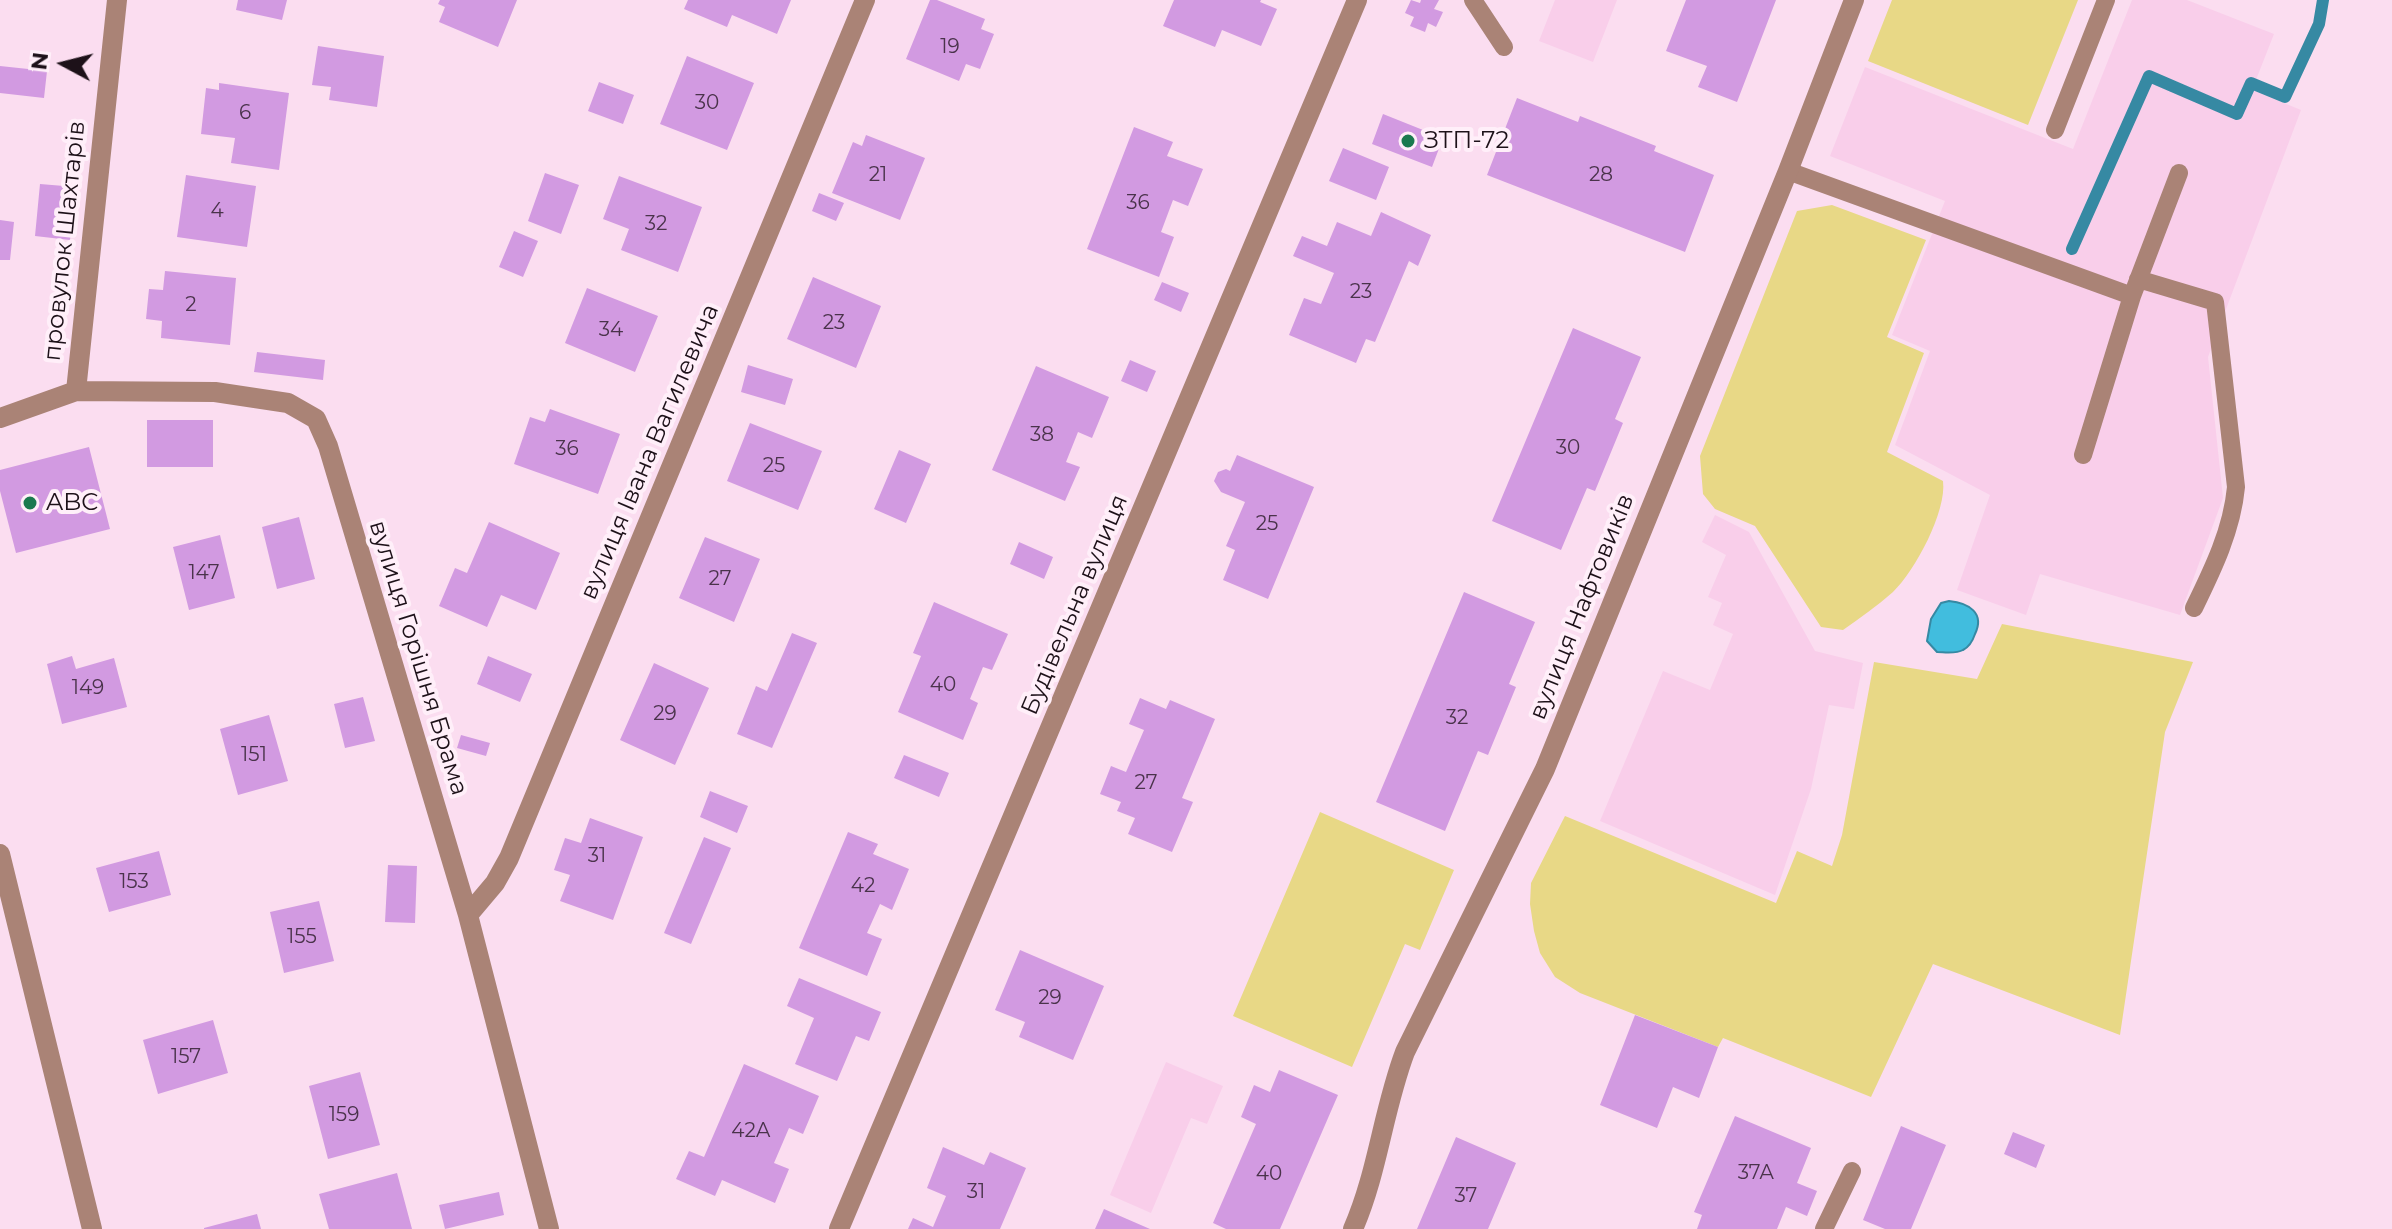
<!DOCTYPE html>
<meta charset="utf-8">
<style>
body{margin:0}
#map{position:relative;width:2392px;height:1229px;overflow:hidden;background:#fbddf0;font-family:Montserrat,sans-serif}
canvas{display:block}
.north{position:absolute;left:24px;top:24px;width:80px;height:80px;-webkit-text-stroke:6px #ffeff9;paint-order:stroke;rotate:277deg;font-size:22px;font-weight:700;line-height:32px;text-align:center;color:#1d1119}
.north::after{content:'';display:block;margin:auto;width:28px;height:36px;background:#1d1119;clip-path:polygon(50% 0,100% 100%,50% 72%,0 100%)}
</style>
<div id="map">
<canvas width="2392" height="1229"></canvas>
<div class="north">N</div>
</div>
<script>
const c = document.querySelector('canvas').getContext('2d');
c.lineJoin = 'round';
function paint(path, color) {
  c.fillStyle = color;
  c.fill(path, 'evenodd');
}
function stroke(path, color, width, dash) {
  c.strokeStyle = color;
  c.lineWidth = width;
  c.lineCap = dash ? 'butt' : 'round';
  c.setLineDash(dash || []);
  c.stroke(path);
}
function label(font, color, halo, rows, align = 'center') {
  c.font = font + ' Montserrat,sans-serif';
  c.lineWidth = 8;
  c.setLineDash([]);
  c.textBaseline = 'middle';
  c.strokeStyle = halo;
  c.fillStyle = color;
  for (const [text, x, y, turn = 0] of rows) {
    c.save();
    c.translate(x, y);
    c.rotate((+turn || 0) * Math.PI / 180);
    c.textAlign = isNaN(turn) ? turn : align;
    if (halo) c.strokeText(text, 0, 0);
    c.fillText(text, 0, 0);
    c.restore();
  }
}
const built = new Path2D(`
 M1555 0H1617L1593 62 1539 41Z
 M2132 0H2187L2274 34 2252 90 2301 110 2208 357 2223 498 2180 615 2040 574 2026 615 1957 590 1990 495 1895 445 1930 351 1892 335 1945 201 1830 156 1865 67 2073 149Z
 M1715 515 1749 532 1815 651 1863 663 1854 709 1829 705 1811 789 1775 895 1600 821 1663 671 1710 690 1733 634 1713 625 1722 603 1708 597 1726 555 1702 542Z
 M1166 1062 1223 1086 1207 1124 1191 1118 1151 1213 1110 1195Z`);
const green = new Path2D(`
 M1892 0H2078L2028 125 1868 61Z
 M1832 205 1926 240 1887 337 1924 353 1887 452 1943 481C1947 511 1915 571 1893 592 1877 606 1860 618 1843 630L1821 627 1755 526 1715 509 1703 494 1700 456 1797 211Z
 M2002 624 2193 662 2165 732 2120 1035 1933 964 1871 1097 1723 1038 1718 1047 1580 993 1555 977 1540 953 1534 931 1530 904 1531 883 1565 816 1776 903 1797 851 1832 866 1842 835 1874 662 1977 679Z
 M1320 812 1454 870 1420 950 1405 944 1352 1067 1233 1016Z`);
const water = new Path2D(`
 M1949 601C1969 603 1985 613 1975 634 1973 640 1969 647 1963 650 1956 654 1944 652 1937 652L1927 641 1931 619 1941 603Z`);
const stream = new Path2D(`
 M2072 249 2149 76 2237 114 2251 83 2285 97 2319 24 2323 0`);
const building = new Path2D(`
 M238 0H287L282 20 236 10Z
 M440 0H517L498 47 439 22 445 7 438 4Z
 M688 0H791L777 34 732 15 727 27 684 9Z
 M930 0H937L985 19 981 29 994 34 980 69 966 64 959 81 906 59Z
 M1174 0H1261L1260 2 1277 9 1261 46 1222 30 1215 47 1163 26Z
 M1411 0 1420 3 1421 0H1439L1434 9 1443 12 1436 27 1428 23 1425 32 1410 26 1414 17 1405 13Z
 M1686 0H1776L1737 102 1698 87 1707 66 1666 51Z
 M318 46 384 56 377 107 329 100 331 87 312 85Z
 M687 56 754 83 727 150 660 124Z
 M0 66 47 71 44 98 0 93Z
 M599 82 634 95 623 124 588 111Z
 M219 83 289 93 279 170 231 163 235 138 201 134 206 88 219 90Z
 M1517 98 1578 122 1580 116 1656 146 1654 151 1714 175 1685 252 1487 175Z
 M1383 114 1443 138 1432 167 1372 144Z
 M1134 127 1173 142 1167 156 1203 169 1188 206 1173 200 1161 232 1174 237 1159 277 1087 249Z
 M866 135 925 158 900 220 832 193 853 142 862 146Z
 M1343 148 1389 167 1376 200 1329 181Z
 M545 173 579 185 561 234 528 221Z
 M186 175 256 186 247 247 177 237Z
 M619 176 702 207 678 272 621 250 629 229 603 219Z
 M40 184 76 187 70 240 35 236Z
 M819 193 844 203 836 221 812 211Z
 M1381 212 1431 235 1418 266 1409 261 1375 342 1366 339 1356 363 1289 335 1304 298 1321 304 1334 273 1293 256 1302 236 1327 246 1337 222 1371 236Z
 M0 220 14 222 10 260H0Z
 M514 231 538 241 523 277 499 267Z
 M165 271 236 278 230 345 161 338 162 321 146 319 149 289 163 290Z
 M813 277 881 306 856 368 787 339Z
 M1162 282 1189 293 1181 312 1154 300Z
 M587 288 658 316 635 372 565 343Z
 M1573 328 1641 357 1615 419 1623 423 1595 491 1587 488 1561 550 1492 521Z
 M257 352 325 360 323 380 254 372Z
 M1130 360 1156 371 1147 392 1121 381Z
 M748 365 793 379 785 405 741 392Z
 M1036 366 1109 397 1092 438 1078 432 1066 462 1080 467 1065 501 992 470Z
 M550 409 620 434 598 494 514 464 530 417 545 422Z
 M147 420H213V467H147Z
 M750 423 822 451 798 510 727 481Z
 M89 447 110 529 16 553 0 491V470Z
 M899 450 931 464 906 523 874 509Z
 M1237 455 1314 487 1268 599 1223 580 1235 550 1226 546 1245 502 1221 492 1214 481 1218 472 1226 469 1230 471Z
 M299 517 315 579 277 589 262 527Z
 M489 522 560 553 536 610 501 595 487 627 439 606 455 568 467 573Z
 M220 535 235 598 189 610 173 547Z
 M705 537 760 559 734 622 679 598Z
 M1019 542 1053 557 1044 579 1010 564Z
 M1464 592 1535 622 1509 684 1516 687 1488 755 1478 751 1445 831 1376 802Z
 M934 602 1008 634 992 670 983 667 970 699 978 703 963 740 898 712 921 656 913 653Z
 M792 633 817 643 772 748 737 734 756 686 767 691Z
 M72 656 76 669 114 658 127 707 62 724 47 664Z
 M488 656 532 674 520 702 477 684Z
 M654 663 709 688 675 765 620 740Z
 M363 697 375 741 345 748 334 704Z
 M1140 698 1166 709 1170 700 1215 719 1182 798 1193 802 1172 852 1128 834 1135 818 1117 811 1121 802 1100 794 1111 766 1126 772 1144 730 1129 724Z
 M269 715 288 781 238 795 220 729Z
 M461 735 490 743 486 756 457 748Z
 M904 755 949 773 939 797 894 778Z
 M710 791 748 806 737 833 700 817Z
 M590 818 643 837 613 920 560 901 570 875 554 870 565 838 581 843Z
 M848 832 878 844 873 854 909 869 892 910 880 904 867 933 882 939 867 976 799 948Z
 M704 837 731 848 691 944 664 933Z
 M159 851 171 895 109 912 96 868Z
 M388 865 417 866 415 923 385 922Z
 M319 901 334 961 284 973 270 912Z
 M1020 950 1104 986 1073 1060 1019 1037 1025 1022 995 1010Z
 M799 978 881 1012 869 1041 856 1036 837 1081 795 1064 814 1018 787 1006Z
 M1635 1015 1718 1047 1699 1098 1673 1087 1657 1128 1600 1105Z
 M213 1020 228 1073 158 1094 143 1040Z
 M744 1064 819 1096 803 1134 789 1128 774 1163 789 1169 775 1203 722 1180 715 1196 676 1179 689 1151 704 1157Z
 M1279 1070 1338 1095 1280 1229H1226L1213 1223 1256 1124 1241 1117 1254 1085 1270 1092Z
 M360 1072 380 1145 328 1159 309 1086Z
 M1735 1116 1811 1148 1797 1183 1817 1191 1807 1216 1786 1207 1777 1229H1697L1702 1215 1694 1212Z
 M1901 1126 1946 1145 1911 1229H1885L1863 1220Z
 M2013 1132 2045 1145 2036 1168 2004 1154Z
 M1456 1137 1516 1163 1488 1229H1417Z
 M943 1147 984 1165 990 1152 1026 1168 1000 1229H908L913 1218 933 1227 946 1196 927 1188Z
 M397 1173 412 1229H329L319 1194Z
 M499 1192 504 1215 445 1229 439 1205Z
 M1104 1209 1150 1229H1095Z
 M257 1214 261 1229H204V1228Z`);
const service = new Path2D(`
 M1473 0 1504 47
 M2055 130 2106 0
 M1788 171 2132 296
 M2138 279 2215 302 2236 487C2232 530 2213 569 2194 608
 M2083 455 2132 296 2179 173
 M1824 1229 1852 1171`);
const minor = new Path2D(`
 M76 391 117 0
 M0 418 76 391 215 392 288 403 316 419 328 446 468 915 549 1229
 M468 915 495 883 509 858 865 0
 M839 1229 1357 0
 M1353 1229C1378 1172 1383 1110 1405 1052L1545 769 1788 171 1854 0`);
const tertiary = new Path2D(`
 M0 854 92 1229`);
const markers = [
 [1408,141,8,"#1a794f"],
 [30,503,8,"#1a794f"]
];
const numberNames = [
 ["19",950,47],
 ["30",707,103],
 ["6",245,113],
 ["21",878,175],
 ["28",1601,175],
 ["36",1138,203],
 ["4",217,211],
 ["32",656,224],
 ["23",1361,292],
 ["2",191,305],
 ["23",834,323],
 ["34",611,330],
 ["38",1042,435],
 ["30",1568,448],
 ["36",567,449],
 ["25",774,466],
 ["25",1267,524],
 ["147",204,573],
 ["27",720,579],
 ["40",943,685],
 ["149",88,688],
 ["29",665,714],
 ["32",1457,718],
 ["151",254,755],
 ["27",1146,783],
 ["31",597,856],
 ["153",134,882],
 ["42",863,886],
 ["155",302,937],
 ["29",1050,998],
 ["157",186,1057],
 ["159",344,1115],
 ["42А",751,1131],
 ["37А",1756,1173],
 ["40",1269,1174],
 ["31",976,1192],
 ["37",1466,1196]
];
const poiNames = [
 ["ЗТП-72",1424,141],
 ["ABC",46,503]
];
const streetNames = [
 ["провулок Шахтарів",65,241,-84],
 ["вулиця Івана Вагилевича",650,452,-67],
 ["Будівельна вулиця",1075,605,-67],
 ["вулиця Нафтовиків",1582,607,-68],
 ["вулиця Горішня Брама",418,658,73]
];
paint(built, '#f9ceea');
paint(green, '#e8d886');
paint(water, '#41bdde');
stroke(water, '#3689a3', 2);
stroke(stream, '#3689a3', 12);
paint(building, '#d29ae1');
stroke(service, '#aa8376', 18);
stroke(minor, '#aa8376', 20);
stroke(tertiary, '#aa8376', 20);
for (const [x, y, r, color] of markers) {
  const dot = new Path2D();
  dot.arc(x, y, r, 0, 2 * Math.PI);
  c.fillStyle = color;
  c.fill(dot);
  stroke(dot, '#ffeff9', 3);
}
label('20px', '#4a334b', null, numberNames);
label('24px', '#1d1119', '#ffeff9', poiNames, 'left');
label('24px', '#1d1119', '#ffeff9', streetNames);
</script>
